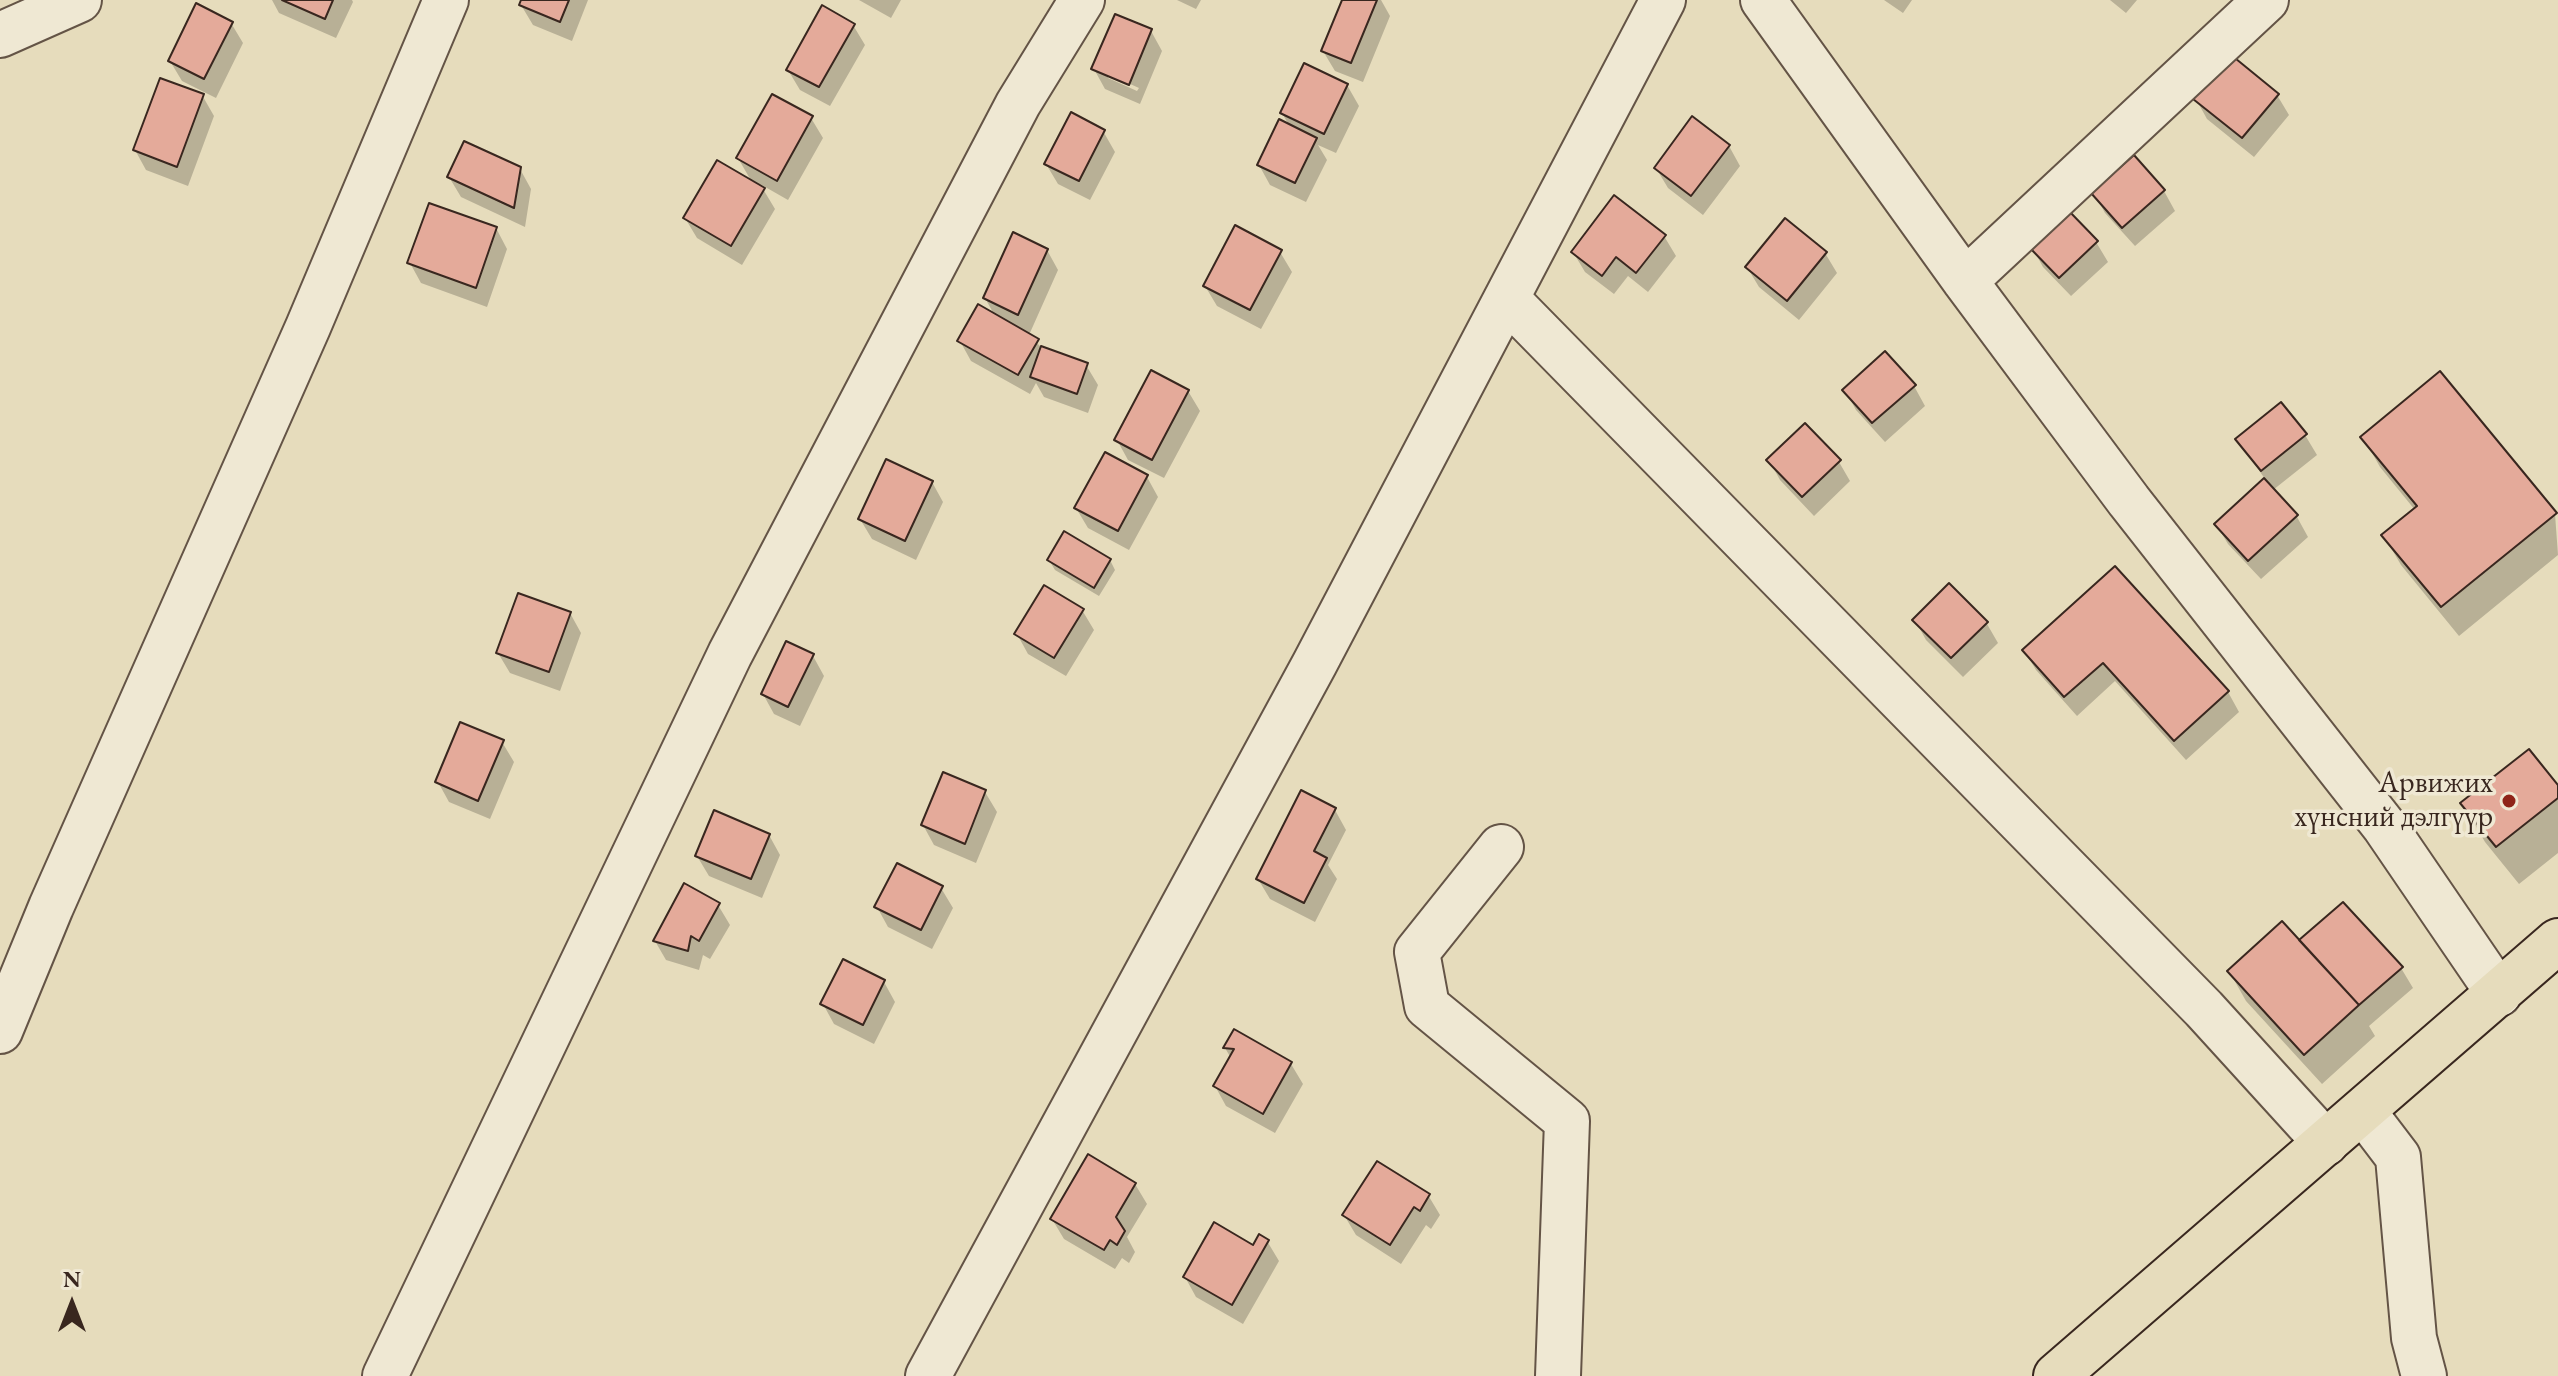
<!DOCTYPE html>
<meta charset="utf-8">
<style>
body{margin:0}
#map{position:relative;width:2558px;height:1376px;overflow:hidden;background:#e6dcbc;font-family:"EB Garamond",serif}
canvas{display:block}
.north{position:absolute;left:32px;top:1264px;width:80px;height:80px;-webkit-text-stroke:6px #efe8d3;paint-order:stroke;rotate:0deg;font-size:22px;font-weight:700;line-height:32px;text-align:center;color:#39271f}
.north::after{content:'';display:block;margin:auto;width:28px;height:36px;background:#39271f;clip-path:polygon(50% 0,100% 100%,50% 72%,0 100%)}
</style>
<div id="map">
<canvas width="2558" height="1376"></canvas>
<div class="north">N</div>
</div>
<script>
const c = document.querySelector('canvas').getContext('2d');
c.lineJoin = 'round';
function paint(path, color) {
  c.fillStyle = color;
  c.fill(path, 'evenodd');
}
function stroke(path, color, width, dash) {
  c.strokeStyle = color;
  c.lineWidth = width;
  c.lineCap = dash ? 'butt' : 'round';
  c.setLineDash(dash || []);
  c.stroke(path);
}
function label(font, color, halo, rows, align = 'center') {
  c.font = font + ' "EB Garamond",serif';
  c.lineWidth = 7;
  c.setLineDash([]);
  c.textBaseline = 'middle';
  c.strokeStyle = halo;
  c.fillStyle = color;
  for (const [text, x, y, turn = 0] of rows) {
    c.save();
    c.translate(x, y);
    c.rotate((+turn || 0) * Math.PI / 180);
    c.textAlign = isNaN(turn) ? turn : align;
    if (halo) c.strokeText(text, 0, 0);
    c.fillText(text, 0, 0);
    c.restore();
  }
}
const shadow = new Path2D(`
 M272 0H352L353 2 336 38 279 13Z
 M523 0H588L572 41 533 25 521 5Z
 M859 0H901L891 18Z
 M1177 0H1201L1196 9Z
 M1344 0H1381L1390 16 1363 82 1335 71 1323 51Z
 M1884 0H1912L1903 13Z
 M2110 0H2137L2126 13Z
 M231 23 243 43 216 98 182 81 170 61Z
 M853 25 865 45 830 106 800 90 788 70Z
 M1151 31 1162 51 1140 104 1105 89 1094 69ZM1108 74 1139 88 1137 91 1108 78Z
 M1347 85 1359 106 1336 153 1318 145 1327 160 1306 202 1270 185 1259 165 1290 127 1282 113Z
 M202 95 214 116 188 186 146 170 135 150Z
 M2277 95 2289 115 2254 157 2207 119 2196 99Z
 M811 118 823 138 788 200 760 184 775 209 742 265 697 238 685 218 753 184 738 158Z
 M1103 131 1115 152 1090 200 1058 184 1046 164Z
 M1729 146 1740 166 1703 215 1668 188 1656 168Z
 M2134 158 2164 191 2175 211 2135 246 2105 213 2094 193Z
 M520 169 531 189 525 227 461 197 449 177Z
 M496 228 507 249 487 307 421 283 410 263Z
 M1664 236 1676 256 1648 292 1628 276 1614 294 1585 272 1573 252Z
 M2096 242 2108 262 2071 296 2043 267 2032 247Z
 M1047 250 1058 270 1029 335 1043 349 1086 365 1098 385 1088 413 1044 397 1036 383 1030 394 971 361 960 341 995 316 985 298Z
 M1280 252 1292 272 1261 329 1217 306 1205 286Z
 M1825 253 1837 273 1799 320 1759 287 1747 267Z
 M1914 386 1925 406 1885 442 1856 410 1845 390Z
 M1188 391 1200 411 1164 478 1128 460 1117 440Z
 M2305 435 2317 455 2273 490 2297 517 2308 537 2261 579 2228 544 2216 524 2265 479 2238 440Z
 M2363 437 2555 514 2558 555 2459 636 2401 565 2384 536 2415 510 2380 467Z
 M1769 460 1839 462 1850 481 1814 516 1780 480Z
 M1147 477 1158 497 1129 550 1088 528 1076 508Z
 M932 482 943 502 916 560 872 539 860 519Z
 M1049 560H1110L1115 570 1099 596 1055 570Z
 M2115 568 2228 692 2239 712 2186 760 2115 681 2077 716 2036 670 2024 650Z
 M1949 586 1987 624 1998 643 1963 677 1926 640 1915 620Z
 M1082 610 1094 630 1066 676 1028 654 1017 634Z
 M570 613 581 633 560 691 510 673 498 653Z
 M813 656 824 676 800 726 774 714 763 694Z
 M502 742 514 762 490 819 449 802 438 782Z
 M2558 788V853L2519 884 2485 842 2463 804Z
 M985 792 997 812 976 863 934 845 923 825Z
 M1335 810 1346 830 1328 865 1337 879 1315 922 1270 899 1258 879Z
 M769 835 780 855 762 898 709 876 697 856Z
 M941 888 953 908 932 949 888 927 877 907Z
 M718 905 730 925 710 959 703 955 699 970 666 960 655 941Z
 M2305 949 2401 968 2413 988 2369 1026 2375 1036 2322 1084 2246 1001 2229 971Z
 M884 982 895 1002 874 1044 834 1024 823 1004Z
 M1234 1032 1291 1064 1303 1084 1275 1133 1226 1106 1215 1086 1231 1058 1225 1048Z
 M1135 1184 1147 1204 1127 1237 1135 1252 1129 1263 1122 1258 1115 1269 1064 1239 1052 1219Z
 M1428 1195 1440 1215 1431 1229 1426 1225 1401 1264 1356 1235 1344 1215Z
 M1267 1241 1279 1261 1243 1324 1196 1297 1185 1277Z`);
const building = new Path2D(`
 M282 0H333L325 19Z
 M521 0H569L560 22 519 5Z
 M1342 0H1377L1351 63 1321 51Z
 M196 3 233 22 204 79 168 61Z
 M822 5 855 24 819 87 786 70Z
 M1115 14 1152 29 1129 85 1091 69Z
 M2230 54 2279 94 2242 138 2193 99Z
 M1304 63 1348 84 1324 134 1280 113Z
 M160 78 204 94 177 167 133 150Z
 M772 94 813 116 777 181 736 158Z
 M1071 112 1105 130 1079 181 1044 164Z
 M1692 116 1730 145 1691 196 1654 168Z
 M1279 119 1317 138 1295 183 1257 165Z
 M464 141 521 167 514 208 447 177Z
 M2134 155 2165 190 2122 228 2091 193Z
 M717 160 765 188 731 246 683 218Z
 M1614 195 1666 235 1636 273 1616 257 1602 276 1571 252Z
 M429 203 497 227 476 288 407 263Z
 M2068 210 2098 241 2059 278 2029 247Z
 M1785 218 1827 252 1787 301 1745 267Z
 M1235 225 1282 250 1250 310 1203 286Z
 M1013 232 1048 249 1018 315 983 298Z
 M978 304 1039 339 1018 375 957 341Z
 M1041 346 1088 363 1077 394 1030 377Z
 M1885 351 1916 385 1872 423 1842 390Z
 M1151 370 1189 390 1152 460 1114 440Z
 M2440 371 2557 513 2441 607 2381 535 2417 506 2360 437Z
 M2281 402 2307 434 2261 471 2235 439Z
 M1805 423 1841 460 1802 497 1766 460Z
 M1105 452 1148 475 1118 531 1074 508Z
 M886 459 933 481 905 541 858 519Z
 M2264 478 2298 515 2248 561 2214 524Z
 M1064 531 1111 559 1094 588 1047 560Z
 M2115 566 2229 691 2174 741 2103 663 2064 697 2022 650Z
 M1949 583 1988 622 1951 658 1912 620Z
 M1044 585 1084 609 1054 658 1014 634Z
 M518 593 571 612 549 672 496 653Z
 M786 641 814 654 788 707 761 694Z
 M460 722 504 740 478 801 435 782Z
 M2529 749 2558 785V798L2496 847 2460 803Z
 M943 772 986 790 965 844 921 825Z
 M1301 790 1336 808 1314 851 1327 858 1304 903 1256 879Z
 M714 810 770 834 751 879 695 856Z
 M897 863 943 886 921 930 874 907Z
 M684 883 720 903 699 941 691 936 688 951 653 941Z
 M2343 902 2403 967 2359 1005 2299 940Z
 M2282 921 2359 1005 2304 1055 2227 971Z
 M843 959 885 980 863 1025 820 1004Z
 M1234 1029 1292 1062 1263 1114 1213 1086 1234 1049 1223 1048Z
 M1088 1154 1136 1183 1116 1217 1125 1231 1117 1245 1110 1240 1104 1250 1050 1219Z
 M1377 1161 1430 1194 1420 1211 1414 1207 1390 1245 1342 1215Z
 M1214 1222 1253 1245 1259 1234 1269 1240 1232 1305 1183 1277Z`);
const minor = new Path2D(`
 M1763 0 1965 281 2129 501 2385 827 2499 994
 M0 35 79 0
 M1965 281 2266 0
 M1508 300 2204 1009 2326 1143
 M1501 847 1417 952 1427 1006 1567 1121 1558 1376
 M0 1031 51 907 308 327 446 0
 M2363 1111 2398 1157 2414 1338 2424 1376
 M385 1376 730 654 1018 104 1082 0
 M928 1376 1315 663 1663 0`);
const major = new Path2D(`
 M2056 1376 2558 941`);
const markers = [
 [2509,801,8,"#8f2418"]
];
const poiNames = [
 ["Арвижих",2493,784],
 ["хүнсний дэлгүүр",2493,818]
];
paint(shadow, '#0003');
paint(building, '#e4aa9a');
stroke(building, '#39271f', 2);
stroke(minor, '#645446', 48);
stroke(major, '#39271f', 48);
stroke(minor, '#efe8d3', 44);
stroke(major, '#e6dcbc', 44);
for (const [x, y, r, color] of markers) {
  const dot = new Path2D();
  dot.arc(x, y, r, 0, 2 * Math.PI);
  c.fillStyle = color;
  c.fill(dot);
  stroke(dot, '#efe8d3', 3);
}
label('30px', '#39271f', '#efe8d3', poiNames, 'right');
</script>
